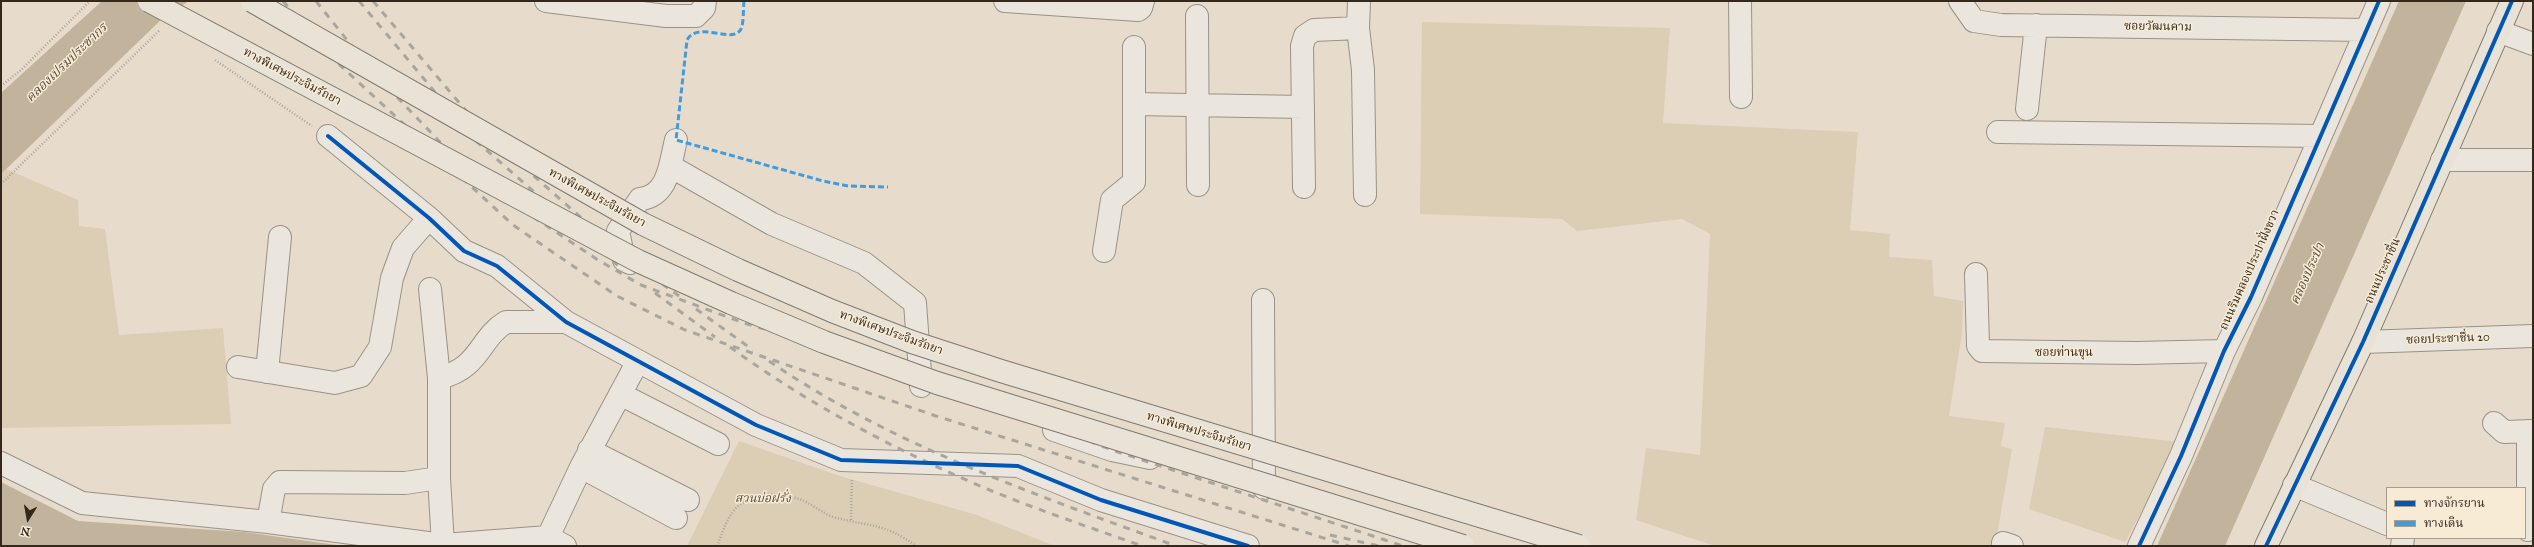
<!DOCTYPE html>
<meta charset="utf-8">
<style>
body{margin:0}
#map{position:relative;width:2534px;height:547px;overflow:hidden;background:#e7dccb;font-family:"IM FELL Great Primer","Noto Serif Thai",serif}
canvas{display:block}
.frame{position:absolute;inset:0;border:2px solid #34281d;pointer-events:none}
.legend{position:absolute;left:2386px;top:487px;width:140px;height:52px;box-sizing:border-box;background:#f7ebd5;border:1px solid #a99d8b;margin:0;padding:5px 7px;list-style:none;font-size:12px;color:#34281d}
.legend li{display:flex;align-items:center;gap:8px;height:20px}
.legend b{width:20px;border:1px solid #a99d8b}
.north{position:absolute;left:8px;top:499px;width:40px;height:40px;-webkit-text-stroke:3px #f7ebd5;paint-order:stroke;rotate:191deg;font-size:11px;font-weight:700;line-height:16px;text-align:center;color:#34281d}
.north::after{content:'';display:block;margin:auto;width:14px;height:18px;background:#34281d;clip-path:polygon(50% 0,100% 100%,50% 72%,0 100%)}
</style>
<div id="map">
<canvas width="2534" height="547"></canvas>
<div class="frame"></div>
<ul class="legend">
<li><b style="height:5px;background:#0057b8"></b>ทางจักรยาน</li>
<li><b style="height:5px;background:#3e9cdf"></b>ทางเดิน</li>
</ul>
<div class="north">N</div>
</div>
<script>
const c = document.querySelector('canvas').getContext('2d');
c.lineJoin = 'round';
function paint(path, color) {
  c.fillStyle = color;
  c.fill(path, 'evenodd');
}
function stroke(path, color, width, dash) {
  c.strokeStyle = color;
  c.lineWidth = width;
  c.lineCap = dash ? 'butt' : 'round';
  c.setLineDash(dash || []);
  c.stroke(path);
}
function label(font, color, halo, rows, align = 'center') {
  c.font = font + ' "IM FELL Great Primer","Noto Serif Thai",serif';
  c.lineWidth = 3;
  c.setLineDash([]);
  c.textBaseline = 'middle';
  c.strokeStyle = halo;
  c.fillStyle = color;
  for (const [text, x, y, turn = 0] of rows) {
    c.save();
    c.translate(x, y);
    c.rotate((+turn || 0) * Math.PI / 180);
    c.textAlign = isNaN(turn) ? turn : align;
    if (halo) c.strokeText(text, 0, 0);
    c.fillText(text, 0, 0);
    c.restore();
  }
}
const green = new Path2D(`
 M1422 22 1670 28 1663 123 1858 132 1850 230 1890 234 1889 257 1932 260 1934 296 1963 301 1962 333 1949 416 2005 423 2001 446 2012 449 1995 546H1715L1636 520 1646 448 1700 455 1710 234 1682 219 1577 231 1562 219 1420 214Z
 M6 169 78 200 79 226 105 229 119 335 223 328 231 424 1 428V174Z
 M2045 427 2180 442 2125 542 2029 509Z
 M739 441 840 476 977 515 1055 546H687Z`);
const water = new Path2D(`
 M102 1H189L164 17 1 174V93Z
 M2399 1H2466L2225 546H2157Z
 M1 482 78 521 244 532 344 546H1Z`);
const path = new Path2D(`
 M215 60 312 126
 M1 86 21 70 90 1
 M1 184 160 30
 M851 520 852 479
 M717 546C721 537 724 526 729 518 742 493 774 490 799 499 812 503 823 515 837 518 872 527 884 523 916 546`);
const minor = new Path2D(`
 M546 1 666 16H696L704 8 705 1
 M1005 1 1138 10 1141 8 1143 1
 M1740 1 1741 97
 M1960 1 1974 21 2001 25 2366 30
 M1197 16 1198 185
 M1358 28 1363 70 1365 195
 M2498 31 2533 44
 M1134 104 1303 107
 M2027 109 2036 25
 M1998 132 2320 136
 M328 136 429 218 464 251 497 266 566 322 756 425 841 460 1018 466 1101 500 1248 546
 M2442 160H2533
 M670 166 772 224 864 263 915 303 921 386
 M1304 187 1302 46 1305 36 1314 30 1358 28 1359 1
 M1104 251 1112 200 1134 182V47
 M630 263 624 260 618 231 640 199C669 196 670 163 676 140
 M1976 274 1978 346 1982 351 2136 353 2224 351
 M430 289 439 378V478L443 545
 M1263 300 1264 488
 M2363 342 2533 336
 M238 367 335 383 361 376 380 347 392 278 403 248 429 218
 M267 372 280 237
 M439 378C481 368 479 338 506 322H566
 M620 394 718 444
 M2494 423 2504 432 2533 431
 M1054 430 1112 450 1150 458
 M2528 431V530
 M589 450 688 500
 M1 463 82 503 268 522 443 545 548 537 565 546
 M581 467 676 518
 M2294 485 2387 524
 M268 522 274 489 280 482 405 483 439 478
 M548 537 581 467 638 361
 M2003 543 2012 546
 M2139 546 2181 456 2224 351 2251 297 2379 1
 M2402 546 2403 538`);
const major = new Path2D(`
 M2266 546 2363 342 2512 1`);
const rail = new Path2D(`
 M283 1 328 54 513 225 617 296 685 330 936 416 1349 546
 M316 1 370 69 440 142 478 176 520 208 598 260 641 285 744 323 922 375 1112 450 1403 546
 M359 1 475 140 623 270
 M373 1 484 132 628 259 679 296
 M655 293 715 337
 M696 309 753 350
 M730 347C811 406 899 452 992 491 1041 511 1092 528 1142 546
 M769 361C893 446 1037 495 1176 546
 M1330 535 1379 546`);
const highwayBridge = new Path2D(`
 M149 1 638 261 731 303 824 342 937 383 1463 546
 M252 1 643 224 738 270 832 311 912 342 1001 371 1579 546`);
const quiet = new Path2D(`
 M744 1C743 9 744 22 741 29 733 45 698 20 687 40L676 140 823 181 848 186 888 187`);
const cycleway = new Path2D(`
 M328 136 429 218 464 251 497 266 566 322 756 425 841 460 1018 466 1101 500 1248 546
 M2139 546 2181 456 2224 351 2251 297 2379 1
 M2266 546 2363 342 2512 1`);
const streetNames = [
 ["ซอยวัฒนคาม",2158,27,1],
 ["ทางพิเศษประจิมรัถยา",292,77,28],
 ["ทางพิเศษประจิมรัถยา",597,198,29],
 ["ถนนริมคลองประปาฝั่งขวา",2250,270,-66],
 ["ถนนประชาชื่น",2383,271,-66],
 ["ทางพิเศษประจิมรัถยา",891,333,20],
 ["ซอยประชาชื่น 20",2448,339,-2],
 ["ซอยท่านขุน",2064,353],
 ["ทางพิเศษประจิมรัถยา",1199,432,17]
];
const parkNames = [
 ["สวนบ่อฝรั่ง",763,499]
];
const waterNames = [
 ["คลองเปรมประชากร",67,63,-44],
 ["คลองประปา",2308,274,-66]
];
paint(green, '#dccdb5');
paint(water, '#c2b39c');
stroke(minor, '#999287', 24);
stroke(major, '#81796f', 24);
stroke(path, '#aaa59d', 2.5, [1, 2]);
stroke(minor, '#ebe6dd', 22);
stroke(major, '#e8e2d7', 22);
stroke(rail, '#aaa59d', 3, [7, 7]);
stroke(highwayBridge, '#81796f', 24, []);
stroke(highwayBridge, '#e8e2d7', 22);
stroke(quiet, '#3e9cdf', 3, [6, 3]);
stroke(cycleway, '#0057b8', 4);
label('12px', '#34281d', '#f7ebd5', streetNames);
label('italic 12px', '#5c4e3e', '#f7ebd5', parkNames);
label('italic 13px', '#5a4c3d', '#f7ebd5', waterNames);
</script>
